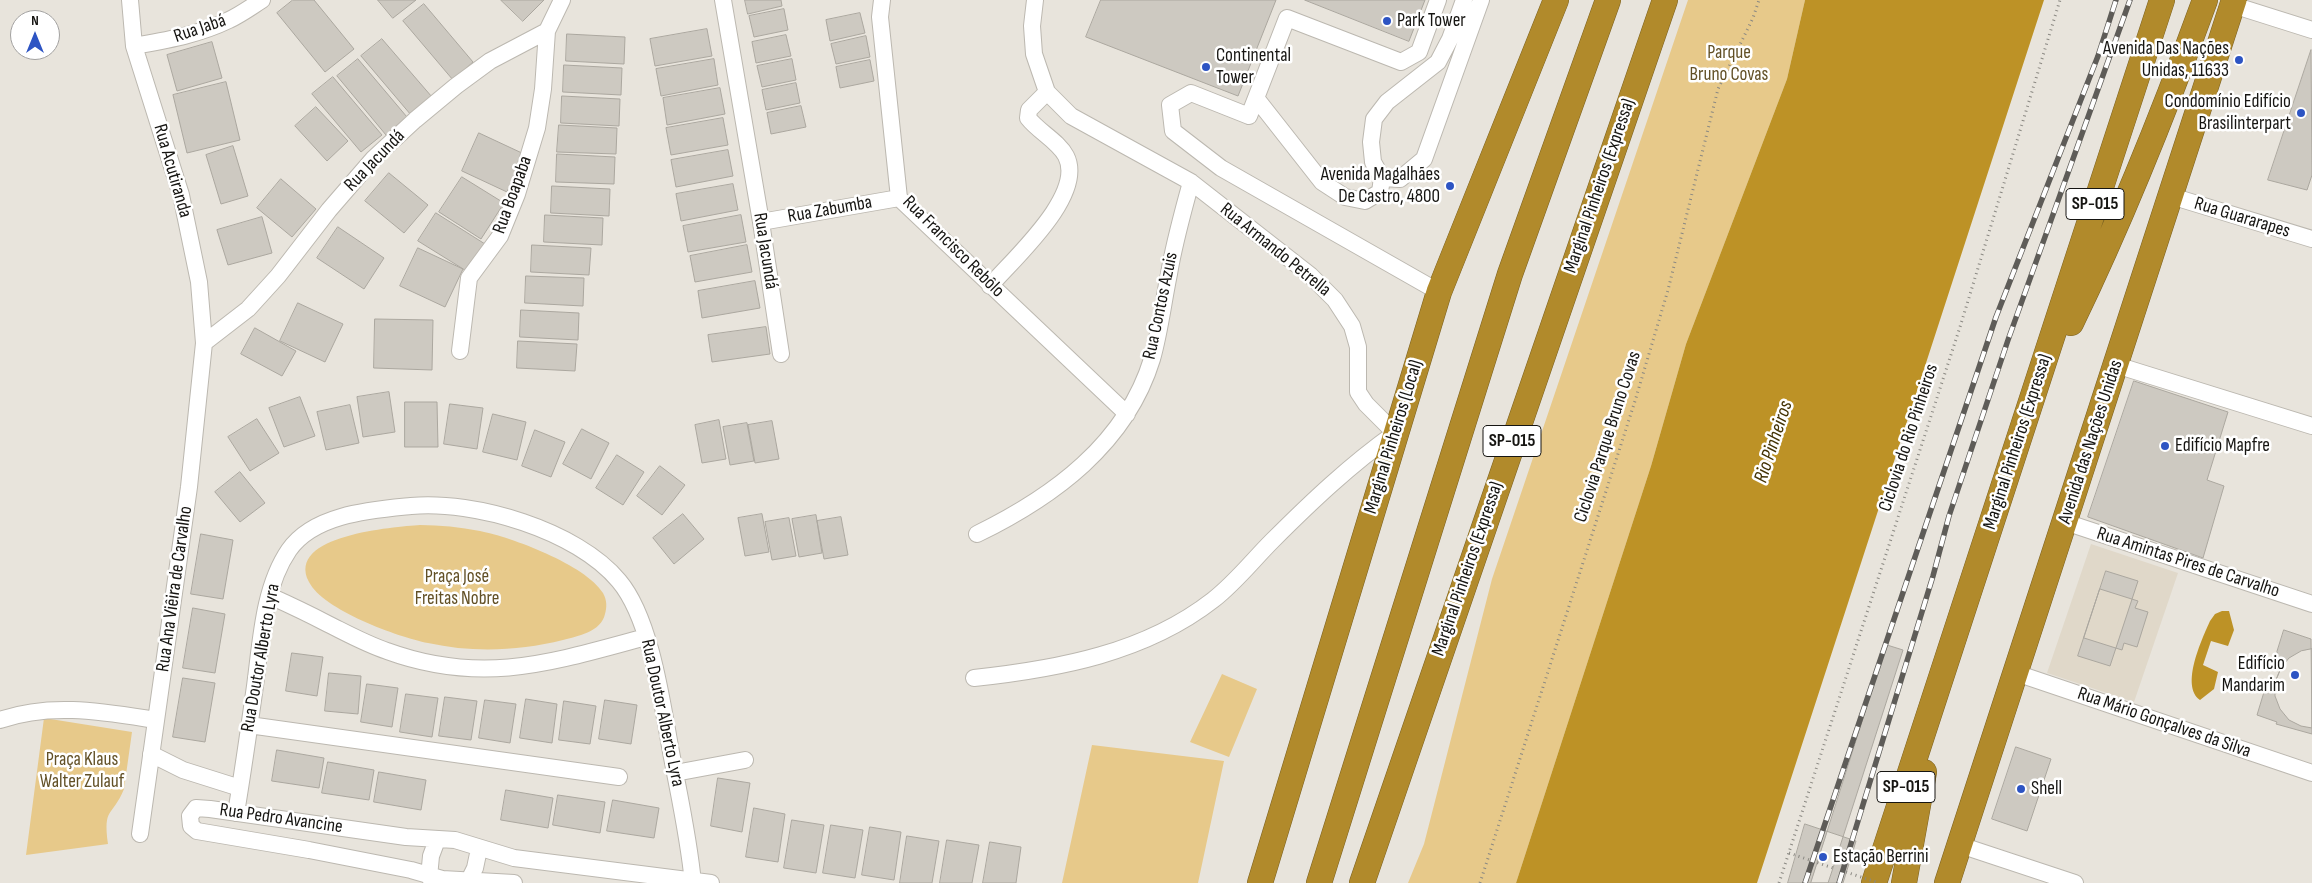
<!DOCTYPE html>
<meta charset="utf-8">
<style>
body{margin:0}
#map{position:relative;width:2312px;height:883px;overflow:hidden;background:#e8e4dc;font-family:"Sofia Sans Condensed",sans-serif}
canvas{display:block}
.north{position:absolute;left:10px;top:10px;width:50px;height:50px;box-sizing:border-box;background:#fff;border:1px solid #a2a1a0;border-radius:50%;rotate:0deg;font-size:14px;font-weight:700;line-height:20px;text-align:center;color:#161512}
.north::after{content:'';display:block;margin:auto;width:18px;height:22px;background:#2d54c3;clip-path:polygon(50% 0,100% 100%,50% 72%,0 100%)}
</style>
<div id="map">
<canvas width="2312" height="883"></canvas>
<div class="north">N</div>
</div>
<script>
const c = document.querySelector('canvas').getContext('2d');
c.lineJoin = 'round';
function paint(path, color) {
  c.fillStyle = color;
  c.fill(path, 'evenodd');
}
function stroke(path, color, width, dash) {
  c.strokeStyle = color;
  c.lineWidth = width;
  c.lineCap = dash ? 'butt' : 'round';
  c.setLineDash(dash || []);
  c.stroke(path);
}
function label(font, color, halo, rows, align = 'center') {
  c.font = font + ' "Sofia Sans Condensed",sans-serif';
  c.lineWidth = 5;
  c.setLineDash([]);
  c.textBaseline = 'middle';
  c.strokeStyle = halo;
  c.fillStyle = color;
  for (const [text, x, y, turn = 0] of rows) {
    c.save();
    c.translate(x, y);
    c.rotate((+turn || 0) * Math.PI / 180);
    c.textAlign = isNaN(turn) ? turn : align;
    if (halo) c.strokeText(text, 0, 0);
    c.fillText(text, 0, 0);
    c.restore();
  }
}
const built = new Path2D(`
 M2091 544 2178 573 2134 702 2047 673Z`);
const green = new Path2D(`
 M1688 0H1805L1787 79 1686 344 1651 466 1516 883H1408L1424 844 1492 579Z
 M420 525C440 525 460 527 480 531 511 537 586 565 603 593 607 600 607 607 605 614 601 632 578 636 563 640 519 651 473 653 428 643 398 637 323 610 309 582 285 535 394 527 420 525Z
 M1222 674 1257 689 1229 757 1190 742Z
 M44 718 132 732 124 789C112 818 103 806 108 844L26 855Z
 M1092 745 1224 761 1198 883H1062Z`);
const water = new Path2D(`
 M1805 0H2044L1757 883H1516L1651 466 1686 344 1787 79Z
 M2222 611H2229L2234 630 2228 646 2211 641 2203 665 2218 672 2214 689 2200 700C2180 686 2202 639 2210 621L2215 614Z`);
const building = new Path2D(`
 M293 0H314L354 49 325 72 277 13Z
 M378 0H416L393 18Z
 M501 0H544L523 21Z
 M745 0H781L782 6 748 14Z
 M1101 0H1276L1238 96 1086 37Z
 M1305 0H1425L1409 41Z
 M424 4 473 62 453 80 403 21Z
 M784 9 788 30 754 37 749 16Z
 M860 13 865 33 830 41 826 20Z
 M707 29 712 56 655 66 650 39Z
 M567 34 625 37 624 64 566 61Z
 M786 35 791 56 756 63 752 42Z
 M866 36 870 57 836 64 831 44Z
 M382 39 432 97 411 115 361 56Z
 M212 42 222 78 177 91 167 55Z
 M2311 50 2312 175 2307 190 2268 180Z
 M358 59 407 117 386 135 337 76Z
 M714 59 718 85 661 96 656 69Z
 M792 59 796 80 762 87 757 66Z
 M870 60 874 81 840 88 836 67Z
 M564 65 622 68 621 95 563 92Z
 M333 77 382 135 361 152 312 94Z
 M226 82 240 140 187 153 173 95Z
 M796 83 800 103 766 110 762 90Z
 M720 88 725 114 667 125 663 98Z
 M562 96 620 99 619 126 561 123Z
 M801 106 806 127 771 134 767 113Z
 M316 107 348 141 327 161 295 126Z
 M723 118 728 145 671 155 666 128Z
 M559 125 617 128 616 154 557 152Z
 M479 133 524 154 507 192 462 171Z
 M233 146 248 196 221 204 206 155Z
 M728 150 733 176 676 187 671 160Z
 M557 154 615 157 614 184 556 182Z
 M389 173 428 205 404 233 365 201Z
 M462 177 504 203 481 239 439 212Z
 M281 179 316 209 292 237 257 208Z
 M733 184 738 210 681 221 676 194Z
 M552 186 610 189 609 216 551 213Z
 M436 213 485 244 468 272 418 241Z
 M545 215 603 218 602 245 544 242Z
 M741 215 746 242 688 252 683 226Z
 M262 217 272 253 228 265 217 230Z
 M338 227 384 258 364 289 317 258Z
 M532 245 591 248 589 275 531 272Z
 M747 245 752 272 695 282 690 256Z
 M418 248 463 269 445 307 400 286Z
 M526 276 584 278 583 306 525 303Z
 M755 281 760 308 702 318 698 291Z
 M298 303 343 324 325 362 280 341Z
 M521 310 579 313 578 340 520 337Z
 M375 319 433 320 432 370 374 368Z
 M766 327 770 354 712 362 708 335Z
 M255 328 296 351 282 376 241 354Z
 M518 341 577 344 575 371 517 368Z
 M2134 381 2228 412 2207 480 2224 486 2203 558 2088 517Z
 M389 392 395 432 363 437 357 397Z
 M300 397 315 436 284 447 269 408Z
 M405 402H437L438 447H405Z
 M450 404 483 408 477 449 444 444Z
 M350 405 359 443 326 450 317 412Z
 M493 414 526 422 517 460 483 452Z
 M257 419 279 453 250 471 228 437Z
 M719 420 726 459 702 463 695 425Z
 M772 421 779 459 755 463 748 425Z
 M747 423 754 461 730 465 723 427Z
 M582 429 609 443 591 479 563 464Z
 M535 430 565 442 551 477 522 466Z
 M617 455 644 472 623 505 596 488Z
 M660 466 685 485 662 515 637 496Z
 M240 472 265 503 240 522 215 492Z
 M683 514 704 539 674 564 653 538Z
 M762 514 769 552 745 556 738 518Z
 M816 515 822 553 799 557 792 519Z
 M841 517 848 555 824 559 817 521Z
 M789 518 796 556 772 560 765 522Z
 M201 534 233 540 223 599 191 594Z
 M2106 571 2138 581 2110 666 2078 656Z
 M2100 589 2138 601 2135 608 2148 612 2137 647 2124 643 2122 650 2084 638Z
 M193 608 225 614 215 673 183 668Z
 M2284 630 2311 639 2312 734 2276 724 2277 722 2257 715 2264 692 2275 682 2281 668 2277 652Z
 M1887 645 1903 650 1833 868 1828 883H1811Z
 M2312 649V728L2301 726 2289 720 2280 709 2275 696V682L2281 668 2289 658 2301 651Z
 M292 653 323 657 317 696 286 691Z
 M329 673 361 676 358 714 325 711Z
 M183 678 215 683 205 742 173 737Z
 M367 684 398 688 392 727 361 722Z
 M406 694 438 698 432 737 400 732Z
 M445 697 477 701 471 740 439 736Z
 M526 699 557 704 552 743 520 738Z
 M485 700 516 704 510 743 479 738Z
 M605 700 637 705 631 744 599 739Z
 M564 701 596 706 590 744 559 740Z
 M2016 747 2051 759 2027 831 1992 819Z
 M277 750 324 758 319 788 272 781Z
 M328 762 374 770 369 800 322 793Z
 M379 772 426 780 421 810 374 802Z
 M718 778 750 783 742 832 711 826Z
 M506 790 553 798 548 828 501 820Z
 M558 795 605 802 600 833 553 825Z
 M613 800 659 808 654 838 607 831Z
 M754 808 785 814 778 862 746 857Z
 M792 820 824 825 816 873 784 868Z
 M1805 824 1856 841 1843 883H1788Z
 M831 825 863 830 855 878 823 873Z
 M870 827 901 832 894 880 862 875Z
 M907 836 939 841 932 883H900Z
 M947 840 979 845 972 883H940Z
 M990 842 1021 847 1016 883H983Z`);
const path = new Path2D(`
 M1789 853 1833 868
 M1480 883 1635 401 1668 290 1718 89 1753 18 1759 0
 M1779 883 1960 327 2060 0`);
const minor = new Path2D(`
 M130 0 134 46 181 195 199 282 204 343 189 487 140 834
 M723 0 761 222 781 354
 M882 0 880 17 899 198 1127 414
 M1464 0 1450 39 1438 62 1387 102 1374 119 1371 142 1373 162 1382 178 1400 179 1424 159 1481 0
 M2233 5 2312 30
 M134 46C167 40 198 35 229 20 240 15 251 7 262 0
 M1401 62 1419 52 1438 0
 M1256 98 1249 116 1191 93 1170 105 1173 131 1221 168 1439 292
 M1382 178 1380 192 1365 201 1345 197 1322 182 1256 98 1287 18 1401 62
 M2171 196 2312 239
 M761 222 899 198
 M990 286C1013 259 1086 195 1066 156 1058 141 1039 132 1028 118L1029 110 1047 92
 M204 343 248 309 278 276 329 210 374 158 415 120 456 86 490 61 547 31 562 0
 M460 351 469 278 500 236 517 194 537 128 543 89 547 31
 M2116 365 2312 426
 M2065 522 2312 604
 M977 534C1053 497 1126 444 1152 359 1160 331 1163 303 1169 274 1174 243 1183 212 1191 182
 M270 596C290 605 309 614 328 624 348 634 366 644 387 651 483 686 553 662 646 637
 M2016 673 2312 773
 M974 678C1058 669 1145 653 1213 600 1235 583 1253 560 1272 541 1311 502 1350 465 1395 433L1366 404 1358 392V347L1352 326 1335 300 1310 275 1191 182 1071 116 1047 92 1034 54 1032 26 1035 0
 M0 720C51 702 104 712 156 720
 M249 725 619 777
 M151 754 183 770 240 788
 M675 773 745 760
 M236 813C243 771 249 729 255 686 261 642 263 588 289 550 314 514 371 510 411 506 474 500 577 530 619 581 651 619 662 703 671 752 679 795 689 839 693 883
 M1960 845 2075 883
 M429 877 431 856 437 840
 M469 880 475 868 479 849
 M514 883 442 879 411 870 309 850 197 831 191 826 190 816 196 808 210 809 406 837 455 840 514 858 711 883`);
const highway = new Path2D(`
 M2071 323C2122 218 2165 110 2205 0
 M1260 883 1439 292 1556 0
 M1319 883 1510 274 1608 0
 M1362 883 1665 0
 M1874 883 2162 0
 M1904 883 1924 772
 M1947 883 2234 0`);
const rail = new Path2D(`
 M1805 883 1996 317 2098 56 2116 0
 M1839 883 1933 576 1949 516 2008 340 2130 0`);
const pathBridge = new Path2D(`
 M1846 872 1879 883`);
const markers = [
 [1387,21,5,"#2d54c3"],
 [2239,60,5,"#2d54c3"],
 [1206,67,5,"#2d54c3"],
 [2301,113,5,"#2d54c3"],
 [1450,186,5,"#2d54c3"],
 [2165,446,5,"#2d54c3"],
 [2295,675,5,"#2d54c3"],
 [2021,789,5,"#2d54c3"],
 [1823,857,5,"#2d54c3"]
];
const shields = [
 [2095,204,58],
 [1512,441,58],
 [1906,787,58]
];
const shieldNames = [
 ["SP-015",2095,204],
 ["SP-015",1512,441],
 ["SP-015",1906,787]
];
const poiNames = [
 ["Park Tower",1397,21],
 ["Avenida Das Nações",2229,49,"right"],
 ["Unidas, 11633",2229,71,"right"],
 ["Continental",1216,56],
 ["Tower",1216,78],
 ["Condomínio Edifício",2291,102,"right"],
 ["Brasilinterpart",2291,124,"right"],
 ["Avenida Magalhães",1440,175,"right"],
 ["De Castro, 4800",1440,197,"right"],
 ["Edifício Mapfre",2175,446],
 ["Edifício",2285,664,"right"],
 ["Mandarim",2285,686,"right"],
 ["Shell",2031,789],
 ["Estação Berrini",1833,857]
];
const streetNames = [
 ["Rua Jabá",200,29,-19],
 ["Rua Jacundá",375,161,-46],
 ["Rua Acutiranda",172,171,74],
 ["Marginal Pinheiros (Expressa)",1600,186,-71],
 ["Rua Boapaba",513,195,-70],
 ["Rua Zabumba",830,210,-10],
 ["Rua Guararapes",2242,218,17],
 ["Rua Francisco Rebôlo",953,247,45],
 ["Rua Armando Petrella",1275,250,39],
 ["Rua Jacundá",765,251,81],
 ["Rua Contos Azuis",1161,306,-78],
 ["Marginal Pinheiros (Local)",1394,437,-73],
 ["Ciclovia Parque Bruno Covas",1608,437,-72],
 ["Ciclovia do Rio Pinheiros",1909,438,-72],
 ["Marginal Pinheiros (Expressa)",2018,442,-72],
 ["Avenida das Nações Unidas",2091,442,-72],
 ["Rua Amintas Pires de Carvalho",2188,563,18],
 ["Marginal Pinheiros (Expressa)",1468,569,-71],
 ["Rua Ana Viêira de Carvalho",175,589,-82],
 ["Rua Doutor Alberto Lyra",261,658,-80],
 ["Rua Doutor Alberto Lyra",662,713,78],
 ["Rua Mário Gonçalves da Silva",2164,723,19],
 ["Rua Pedro Avancine",281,819,8]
];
const parkNames = [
 ["Parque",1729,53],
 ["Bruno Covas",1729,75],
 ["Praça José",457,577],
 ["Freitas Nobre",457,599],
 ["Praça Klaus",82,760],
 ["Walter Zulauf",82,782]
];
const waterNames = [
 ["Rio Pinheiros",1774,442,-72]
];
paint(built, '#e0d8c9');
paint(green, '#e7c98a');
paint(water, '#bd9226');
paint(building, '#cdc9c1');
stroke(building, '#aba79f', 1);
stroke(minor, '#bcb8b0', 18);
stroke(highway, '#7b6122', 26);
stroke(path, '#8a8882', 3, [1, 4]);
stroke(minor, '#fff', 16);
stroke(highway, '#b18a2b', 25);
stroke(rail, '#5e5c58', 5.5);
stroke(rail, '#fff', 4, [11]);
stroke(pathBridge, '#8a8882', 3, [1, 4]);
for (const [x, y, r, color] of markers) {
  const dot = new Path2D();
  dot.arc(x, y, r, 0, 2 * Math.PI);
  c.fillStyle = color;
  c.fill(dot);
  stroke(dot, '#fff', 2);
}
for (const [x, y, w] of shields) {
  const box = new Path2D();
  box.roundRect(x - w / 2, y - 15.5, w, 31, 4);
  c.fillStyle = '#fff';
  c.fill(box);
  stroke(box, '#161512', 1);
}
label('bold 18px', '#161512', null, shieldNames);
label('19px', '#161512', '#fff', poiNames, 'left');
label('19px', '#161512', '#fff', streetNames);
label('19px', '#625026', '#fff', parkNames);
label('italic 20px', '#433204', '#fff', waterNames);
</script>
